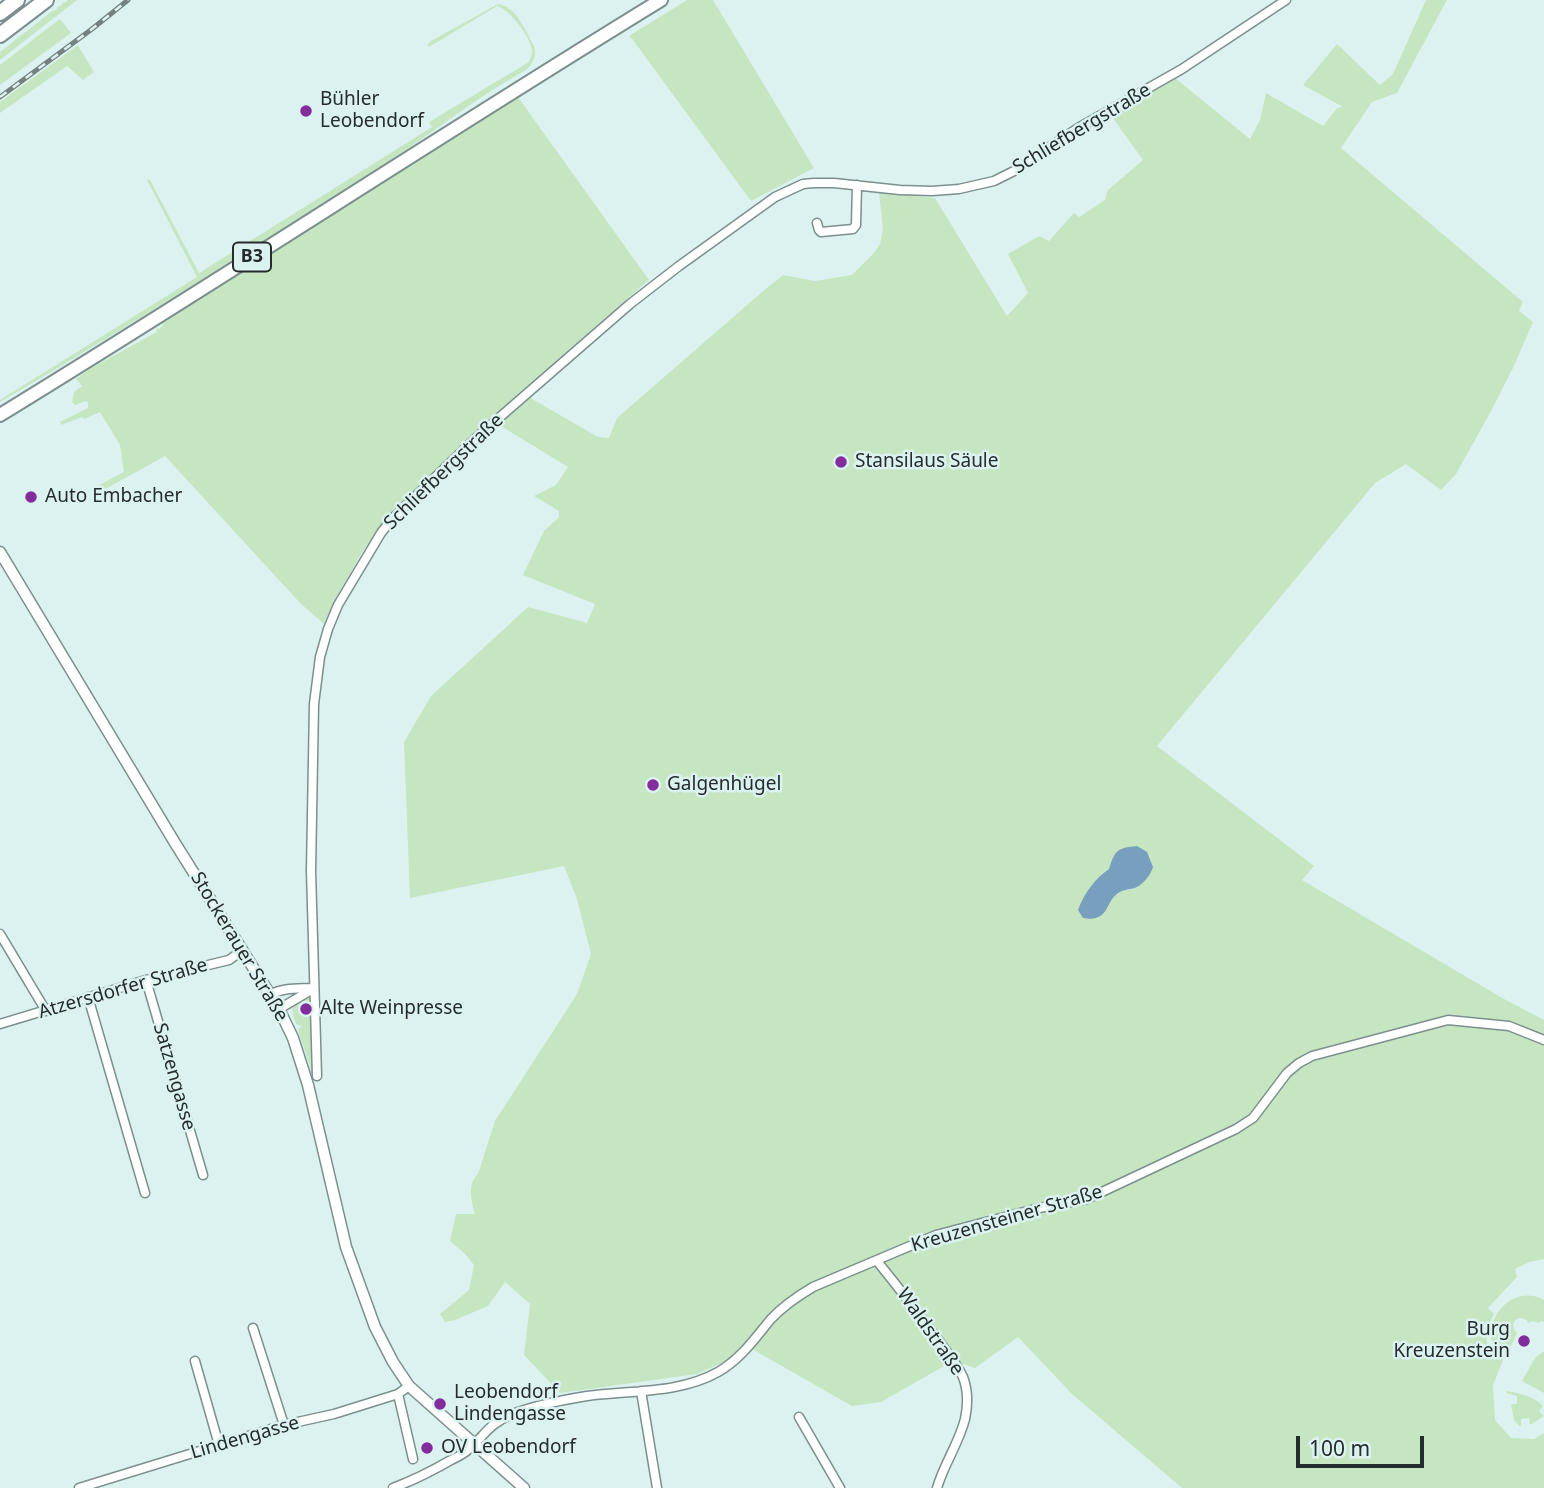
<!DOCTYPE html>
<meta charset="utf-8">
<style>
body{margin:0}
#map{position:relative;width:1544px;height:1488px;overflow:hidden;background:#dcf2f0;font-family:"Noto Sans",sans-serif}
canvas{display:block}
.scale{position:absolute;left:1296px;top:1436px;width:128px;height:32px;box-sizing:border-box;border:4px solid #242d2c;border-top:0;padding-left:9px;font-size:21px;line-height:24px;white-space:nowrap;color:#242d2c;-webkit-text-stroke:5px #dcf2f0;paint-order:stroke}
</style>
<div id="map">
<canvas width="1544" height="1488"></canvas>
<div class="scale">100 m</div>
</div>
<script>
const c = document.querySelector('canvas').getContext('2d');
c.lineJoin = 'round';
function paint(path, color) {
  c.fillStyle = color;
  c.fill(path, 'evenodd');
}
function stroke(path, color, width, dash) {
  c.strokeStyle = color;
  c.lineWidth = width;
  c.lineCap = dash ? 'butt' : 'round';
  c.setLineDash(dash || []);
  c.stroke(path);
}
function label(font, color, halo, rows, align = 'center') {
  c.font = font + ' "Noto Sans",sans-serif';
  c.lineWidth = 5;
  c.setLineDash([]);
  c.textBaseline = 'middle';
  c.strokeStyle = halo;
  c.fillStyle = color;
  for (const [text, x, y, turn = 0] of rows) {
    c.save();
    c.translate(x, y);
    c.rotate((+turn || 0) * Math.PI / 180);
    c.textAlign = isNaN(turn) ? turn : align;
    if (halo) c.strokeText(text, 0, 0);
    c.fillText(text, 0, 0);
    c.restore();
  }
}
const green = new Path2D(`
 M67 0H77L0 60V52L51 12 57 9V7L62 5V3L67 2Z
 M687 0H713L814 168 751 201 633 40 629 36Z
 M1426 0H1447L1397 93 1372 102 1341 148 1523 302 1519 311 1533 322 1513 368 1489 415 1456 474 1441 490 1406 464 1375 483 1157 746 1314 866 1302 880 1504 999 1544 1020V1259L1529 1262 1515 1269 1517 1277 1488 1308 1494 1314C1490 1322 1484 1336 1488 1345 1489 1348 1495 1351 1498 1353 1494 1346 1490 1340 1491 1332 1493 1306 1520 1286 1544 1300V1322L1541 1321 1539 1323 1532 1321 1528 1323 1527 1320 1521 1318C1512 1319 1511 1327 1517 1333L1508 1352 1506 1353 1493 1385 1495 1420 1511 1438 1534 1439 1544 1433V1488H1182L1072 1394 1018 1337 975 1368 953 1361 881 1402 852 1406 745 1345 728 1360 697 1374 560 1393 524 1355 530 1304 505 1282 488 1306 455 1320 445 1322 440 1314 469 1290 474 1265 465 1254 450 1241 456 1214H475C471 1200 467 1184 478 1174L495 1121 577 994 591 954 577 899 564 866 410 898 404 742 431 696 528 607 587 623 595 604 523 575 544 531 559 517V511L534 496 556 485 568 467 496 423 527 396 598 437 609 438 617 418 762 292 783 275 815 281 852 275 874 253 880 244 883 229 879 193 935 198 1007 316 1028 293 1008 254 1039 236 1049 241 1074 213 1079 217 1105 200 1108 190 1143 160 1110 114 1175 78 1250 139 1260 120 1266 93 1323 126 1337 108 1343 107 1303 85 1337 44 1380 85 1393 74ZM1109 869 1134 889 1122 891 1117 894 1101 874Z
 M498 4C517 7 525 30 534 46 537 57 533 63 526 70 475 98 429 136 380 167 254 248 128 327 0 402V400L197 277 147 180H150L199 273 432 127 429 122 529 62C531 57 532 56 532 50 530 36 510 10 497 6L429 47 427 45 431 41Z
 M60 19 71 33 0 85V65Z
 M78 45 94 72 83 80 67 66 0 113V102Z
 M518 97 649 280 472 434 385 520 362 552 337 596 324 624 301 604 165 456 100 492 97 486 124 472 120 445 100 412 84 419 82 417 61 425 60 422 88 408V403L86 401 75 405 72 402 74 392 82 386 76 379 88 370 153 334 156 333 157 328 159 329 163 325 162 323 174 313Z
 M307 996 310 998 312 1073 298 1030 302 1026 296 1024 293 1016 292 1007Z
 M1544 1351V1393L1522 1381 1535 1358Z
 M1507 1391C1522 1394 1533 1396 1543 1406L1539 1411 1544 1416 1530 1425 1529 1418 1521 1419V1426H1519L1514 1420 1511 1404H1517V1396L1506 1393Z`);
const water = new Path2D(`
 M1137 846 1147 852 1153 867C1150 877 1141 887 1131 889 1126 890 1124 890 1120 892 1104 900 1111 923 1083 918L1078 910C1084 894 1095 878 1109 869 1115 850 1117 848 1137 846Z`);
const minor = new Path2D(`
 M817 223 819 230 821 232 853 229 856 225 857 185
 M0 934 46 1011
 M146 980 203 1175
 M270 995C283 987 299 989 314 988
 M88 997 145 1193
 M279 1009 313 989
 M0 1024 146 980 229 960 243 950
 M317 1076 311 871 314 704 320 657 328 629 338 605 381 533 392 519 477 437 630 304 679 266 775 197 803 184 814 183H834L900 190 932 191 959 189 994 181 1014 171 1078 128 1182 69 1286 0
 M877 1261C898 1287 919 1314 939 1341 947 1352 957 1364 963 1377 968 1390 968 1405 965 1419 959 1443 944 1464 937 1488
 M253 1328 284 1425
 M195 1361 219 1445
 M641 1391 657 1488
 M398 1394 413 1459
 M799 1417 840 1488
 M79 1488 284 1425 334 1414 398 1394 409 1386
 M393 1488C414 1480 432 1471 451 1460 457 1457 464 1454 469 1449 485 1435 488 1425 510 1415 533 1406 562 1400 587 1396 630 1390 679 1394 718 1372 741 1359 755 1338 771 1319 783 1306 798 1296 813 1287L936 1235 1039 1208 1087 1199 1236 1129 1253 1118 1287 1073 1299 1063 1312 1056 1448 1020 1509 1026 1544 1040`);
const tertiary = new Path2D(`
 M0 552 175 843 279 1009 293 1038 308 1085 346 1247 375 1327 393 1362 409 1386 524 1488`);
const primary = new Path2D(`
 M0 415C222 279 439 136 661 0`);
const motorway = new Path2D(`
 M0 13 17 0
 M0 35 46 0`);
const rail = new Path2D(`
 M0 97 92 29 128 0`);
const markers = [
 [306,111,7,"#822d9b"],
 [841,462,7,"#822d9b"],
 [31,497,7,"#822d9b"],
 [653,785,7,"#822d9b"],
 [306,1009,7,"#822d9b"],
 [1524,1341,7,"#822d9b"],
 [440,1404,7,"#822d9b"],
 [427,1448,7,"#822d9b"]
];
const shields = [
 [252,257,38]
];
const shieldNames = [
 ["B3",252,257]
];
const poiNames = [
 ["Bühler",320,100],
 ["Leobendorf",320,122],
 ["Stansilaus Säule",855,462],
 ["Auto Embacher",45,497],
 ["Galgenhügel",667,785],
 ["Alte Weinpresse",320,1009],
 ["Burg",1510,1330,"right"],
 ["Kreuzenstein",1510,1352,"right"],
 ["Leobendorf",454,1393],
 ["Lindengasse",454,1415],
 ["OV Leobendorf",441,1448]
];
const streetNames = [
 ["Schliefbergstraße",1082,129,-31],
 ["Schliefbergstraße",444,472,-44],
 ["Stockerauer Straße",239,947,59],
 ["Atzersdorfer Straße",123,989,-16],
 ["Satzengasse",174,1077,74],
 ["Kreuzensteiner Straße",1007,1219,-16],
 ["Waldstraße",930,1332,55],
 ["Lindengasse",245,1438,-16]
];
paint(green, '#c6e6c2');
paint(water, '#789fbe');
stroke(minor, '#7b8f8e', 11);
stroke(tertiary, '#7b8f8e', 13);
stroke(primary, '#7b8f8e', 16);
stroke(motorway, '#7b8f8e', 18);
stroke(minor, '#fff', 8);
stroke(tertiary, '#fff', 10);
stroke(primary, '#fff', 12);
stroke(motorway, '#fff', 14);
stroke(rail, '#738280', 5);
stroke(rail, '#dcf2f0', 2.5, [8]);
for (const [x, y, r, color] of markers) {
  const dot = new Path2D();
  dot.arc(x, y, r, 0, 2 * Math.PI);
  c.fillStyle = color;
  c.fill(dot);
  stroke(dot, '#dcf2f0', 2.5);
}
for (const [x, y, w] of shields) {
  const box = new Path2D();
  box.roundRect(x - w / 2, y - 14.5, w, 29, 5);
  c.fillStyle = '#dcf2f0';
  c.fill(box);
  stroke(box, '#242d2c', 2);
}
label('bold 18px', '#242d2c', null, shieldNames);
label('19px', '#242d2c', '#dcf2f0', poiNames, 'left');
label('19px', '#242d2c', '#dcf2f0', streetNames);
</script>
